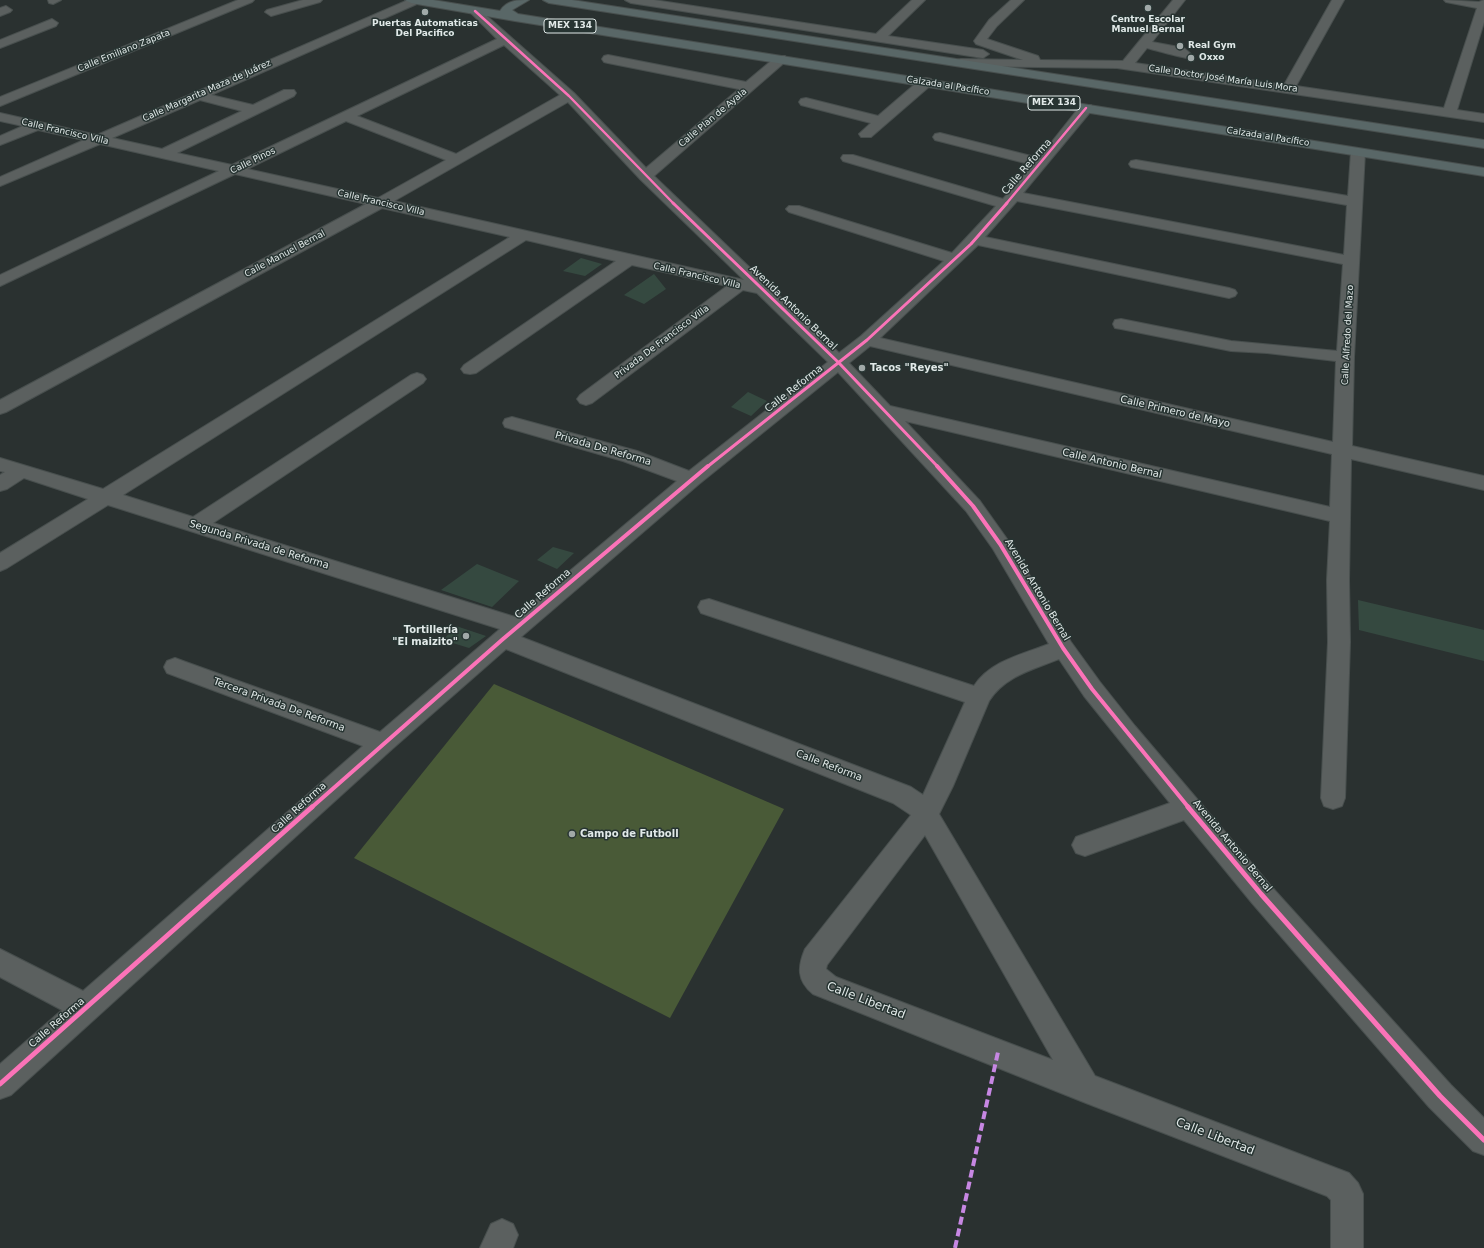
<!DOCTYPE html>
<meta charset="utf-8">
<style>
body{margin:0}
canvas{display:block;background:#2a3130}
</style>
<canvas width="1484" height="1248"></canvas>
<script>
const c = document.querySelector('canvas').getContext('2d');
c.lineJoin = 'round';
function paint(path, color) {
  c.fillStyle = color;
  c.fill(path, 'evenodd');
}
function stroke(path, color, width, dash) {
  c.strokeStyle = color;
  c.lineWidth = width;
  c.lineCap = dash ? 'butt' : 'round';
  c.setLineDash(dash || []);
  c.stroke(path);
}
function label(font, color, halo, rows, align = 'center') {
  c.font = font + ' "DejaVu Sans",sans-serif';
  c.lineWidth = 3;
  c.setLineDash([]);
  c.textBaseline = 'middle';
  c.strokeStyle = halo;
  c.fillStyle = color;
  for (const [text, x, y, turn = 0] of rows) {
    c.save();
    c.translate(x, y);
    c.rotate((+turn || 0) * Math.PI / 180);
    c.textAlign = isNaN(turn) ? turn : align;
    if (halo) c.strokeText(text, 0, 0);
    c.fillText(text, 0, 0);
    c.restore();
  }
}
const green = new Path2D(`
 M494 684 784 809 670 1018 354 858Z`);
const building = new Path2D(`
 M581 258 602 264 585 276 563 271Z
 M654 274 666 289 644 304 624 295Z
 M748 392 767 401 751 416 731 407Z
 M553 547 574 553 557 569 537 560Z
 M477 564 519 581 492 607 441 590Z
 M1358 600 1484 630V661L1359 630Z
 M456 626 486 636 469 648 443 640Z`);
const minor = new Path2D(`
 M48 0H61L53 4 49 3Z
 M238 0H254L252 2 0 106V97Z
 M303 0H322L320 2 271 16 265 12 267 10Z
 M408 0 421 1 419 3 211 95 253 105 284 90H294L296 93 294 96 177 153 232 165 497 39 469 11 471 9H479L574 93 646 168 739 89 608 63 604 62 602 59 604 56 608 55 746 82 777 56H785L787 59 785 62 654 176 839 353 861 336 944 261 789 212 786 209 789 206H799L952 253 996 206 843 161 841 158 843 155H853L1003 199 1033 165 935 140 933 137 935 134 940 133 1039 158 1081 105H1091L1093 108 1091 111 1023 193 1344 255 1347 205 1136 168 1131 167 1129 164 1131 161 1136 160 1348 196 1351 152 1353 149H1363L1365 152 1354 357 1352 446 1484 476V490L1351 459 1349 580 1350 642 1345 798 1342 806 1333 809 1324 806 1321 798 1328 642 1327 580 1330 521 905 421 980 501 1007 539 1071 642 1100 682 1135 726 1270 885 1451 1085 1484 1118V1155L1473 1151 1429 1107 1252 903 1184 820 1085 856 1076 853 1072 845 1076 837 1170 803 1084 696 1059 659C1032 670 1005 676 989 701L953 786 939 814 1095 1076 1349 1173 1358 1183 1363 1194V1248H1331V1200L1327 1196 1086 1103 813 994C796 980 798 966 805 949L911 815 893 803 506 649 391 750 11 1095 0 1099V1064L62 1010 0 977V949L83 991 363 746 167 673 164 667 167 661 175 658 183 661 380 732 500 629 108 505 7 568 0 571V553L88 499 24 478 7 489 0 491V475L5 472 0 471V458L103 489 510 237 382 208 6 412 0 414V400L366 204 235 174 0 286V275L219 171 100 144 0 186V177L84 140 38 130 0 145V136L23 126 0 121V113L97 135ZM504 45 560 95 456 154 357 116ZM200 100 242 111 162 149 112 138ZM568 102 640 179 744 280 394 201ZM346 121 446 160 378 198 247 169ZM1017 201 1343 264 1337 351 1231 341 1121 319 1115 320 1113 324 1115 328 1121 329 1231 351 1267 353 1336 361 1333 442 880 338 978 245 1229 298 1235 296 1237 293 1235 290 1229 288 985 237ZM526 240 616 261 464 365 461 369 464 373 470 374 476 373 632 265 727 286 580 395 577 399 580 403 586 405 592 403 743 290 757 293 828 362 689 471 637 451 512 417 505 419 503 423 505 427 623 461 677 481 515 617 213 523 423 383 426 379 423 375 417 373 411 375 193 517 123 495ZM870 346 1332 454 1330 507 890 406 849 363ZM838 372 966 511 993 549 1049 644C1023 654 990 661 974 686L709 599 701 601 698 607 701 613 965 702 923 795 911 787 521 637 699 484ZM925 835 1053 1060 836 977 826 969 827 965Z
 M625 0H654L876 34 912 0H925L888 36 983 50 989 54 983 58 631 3Z
 M1011 0H1024L997 26 987 39 1038 56 1040 60 1123 61 1173 0H1185L1152 42 1184 48 1192 55 1190 58C1186 59 1155 50 1147 48L1135 63 1284 85 1332 0H1344L1296 86 1444 108 1477 8 1446 2 1444 0 1479 2 1484 0V22L1457 110 1484 114V122L1117 68 957 66 955 63 957 60 961 59 1023 60 976 44 974 41 989 20Z
 M6 6 12 10 10 12 0 16V8Z
 M52 19 58 23 56 26 0 48V40Z
 M926 78 931 79 932 82 931 85 871 137H861L859 134 871 123 801 105 799 102 801 99 806 98 878 116 921 79Z
 M502 1219 513 1224 518 1235 513 1248H480L491 1224Z`);
const major = new Path2D(`
 M405 0H433L500 11C507 0 517 0 529 0L512 10 518 14 1484 168V176L515 21 411 3Z
 M543 0H572L1484 140V148L549 3Z`);
const quiet = new Path2D(`
 M955 1248 998 1052`);
const cyclewayFar3 = new Path2D(`
 M475 11 569 96 674 204
 M1006 204 1086 108`);
const cyclewayFar2 = new Path2D(`
 M673 203 839 363 938 467
 M707 467 867 340 971 244 1007 203`);
const cyclewayFar1 = new Path2D(`
 M937 466 973 506 1000 544 1063 648 1092 689 1189 808
 M311 808 503 639 708 466`);
const cycleway = new Path2D(`
 M1188 807 1261 894 1440 1096 1484 1140
 M0 1084 312 807`);
const markers = [
 [1148,8,4,"#a1a9a8"],
 [425,12,4,"#a1a9a8"],
 [1180,46,4,"#a1a9a8"],
 [1191,58,4,"#a1a9a8"],
 [862,368,4,"#a1a9a8"],
 [466,636,4,"#a1a9a8"],
 [572,834,4,"#a1a9a8"]
];
const farPoinames = [
 ["Centro Escolar",1148,20],
 ["Manuel Bernal",1148,30],
 ["Puertas Automaticas",425,24],
 ["Del Pacifico",425,34],
 ["Real Gym",1188,46,"left"],
 ["Oxxo",1199,58,"left"]
];
const shields = [
 [570,26,52],
 [1054,103,52]
];
const shieldNames = [
 ["MEX 134",570,26],
 ["MEX 134",1054,103]
];
const farStreetnames = [
 ["Calle Emiliano Zapata",124,51,-22],
 ["Calle Doctor José María Luis Mora",1223,79,8],
 ["Calzada al Pacífico",948,86,9],
 ["Calle Margarita Maza de Juárez",207,91,-24],
 ["Calle Plan de Ayala",713,118,-40],
 ["Calle Francisco Villa",65,132,13],
 ["Calzada al Pacífico",1268,137,9],
 ["Calle Pinos",253,161,-26],
 ["Calle Francisco Villa",381,203,13],
 ["Calle Manuel Bernal",285,254,-28],
 ["Calle Francisco Villa",697,276,13],
 ["Calle Alfredo del Mazo",1348,335,-87],
 ["Privada De Francisco Villa",662,342,-37]
];
const streetNames = [
 ["Calle Reforma",1027,167,-49],
 ["Avenida Antonio Bernal",793,308,44],
 ["Calle Reforma",794,389,-38],
 ["Calle Primero de Mayo",1175,412,13],
 ["Privada De Reforma",603,449,16],
 ["Calle Antonio Bernal",1112,464,13],
 ["Segunda Privada de Reforma",259,545,17],
 ["Avenida Antonio Bernal",1037,590,59],
 ["Calle Reforma",543,594,-41],
 ["Tercera Privada De Reforma",279,705,20],
 ["Calle Reforma",829,766,21],
 ["Calle Reforma",299,808,-42],
 ["Avenida Antonio Bernal",1232,846,50],
 ["Calle Reforma",57,1023,-41]
];
const poiNames = [
 ["Tacos \"Reyes\"",870,368],
 ["Tortillería",458,630,"right"],
 ["\"El maizito\"",458,642,"right"],
 ["Campo de Futboll",580,834]
];
const nearStreetnames = [
 ["Calle Libertad",866,1001,21],
 ["Calle Libertad",1215,1137,21]
];
paint(green, '#495a37');
paint(building, '#354940');
stroke(minor, '#484f4e', 2);
stroke(major, '#484f4e', 2);
paint(minor, '#5b605f');
paint(major, '#596767');
stroke(quiet, '#c787e3', 4, [8, 4]);
stroke(cyclewayFar3, '#fb73b8', 2.5);
stroke(cyclewayFar2, '#fb73b8', 3);
stroke(cyclewayFar1, '#fb73b8', 4);
stroke(cycleway, '#fb73b8', 5);
for (const [x, y, r, color] of markers) {
  const dot = new Path2D();
  dot.arc(x, y, r, 0, 2 * Math.PI);
  c.fillStyle = color;
  c.fill(dot);
  stroke(dot, '#273432', 1.5);
}
label('bold 9px', '#e1e9e8', '#273432', farPoinames);
for (const [x, y, w] of shields) {
  const box = new Path2D();
  box.roundRect(x - w / 2, y - 7, w, 14, 3);
  c.fillStyle = '#273432';
  c.fill(box);
  stroke(box, '#e1e9e8', 1);
}
label('bold 9px', '#e1e9e8', null, shieldNames);
label('9px', '#e1e9e8', '#273432', farStreetnames);
label('10px', '#e1e9e8', '#273432', streetNames);
label('bold 10px', '#e1e9e8', '#273432', poiNames, 'left');
label('12px', '#e1e9e8', '#273432', nearStreetnames);
</script>
